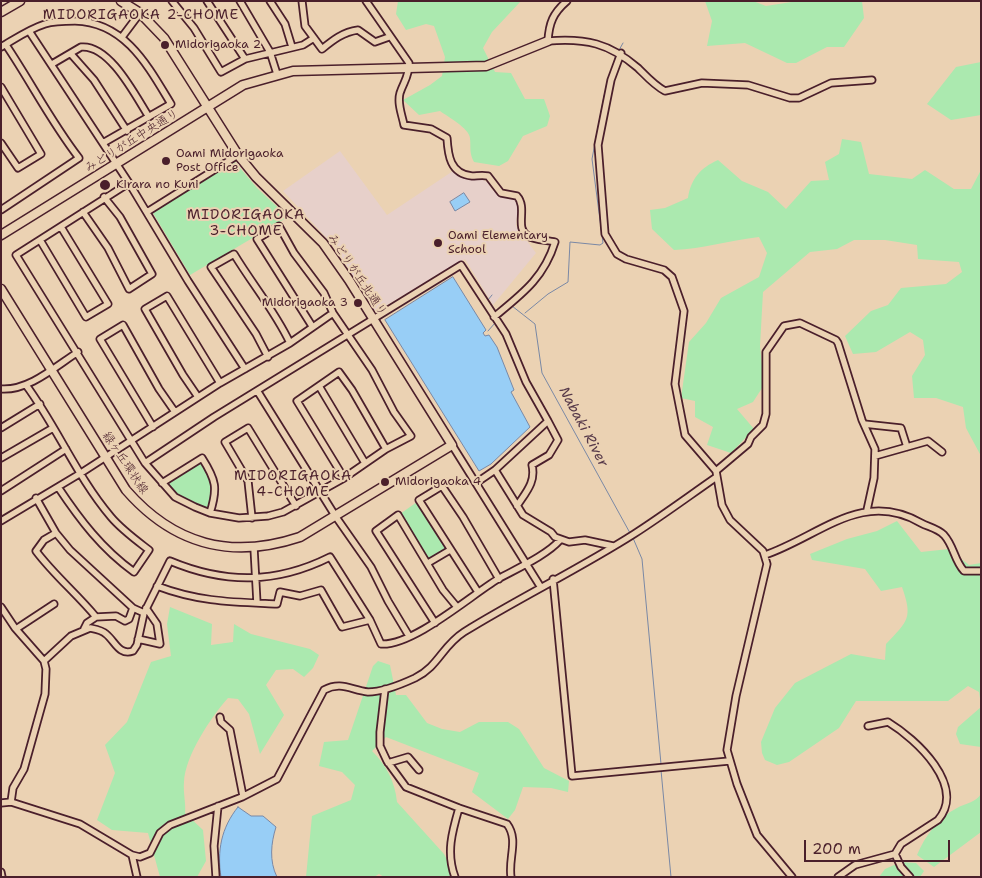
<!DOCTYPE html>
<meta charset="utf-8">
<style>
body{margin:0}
#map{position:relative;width:982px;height:878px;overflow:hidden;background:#ebd2b3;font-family:"Shantell Sans",sans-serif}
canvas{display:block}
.frame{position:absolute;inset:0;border:2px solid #4a1f2b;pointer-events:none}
.scale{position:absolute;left:804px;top:840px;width:146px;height:22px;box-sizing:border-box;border:2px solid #4a1f2b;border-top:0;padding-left:6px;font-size:15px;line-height:18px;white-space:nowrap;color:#4a1f2b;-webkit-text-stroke:4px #ebd2b3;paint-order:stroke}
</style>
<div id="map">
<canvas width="982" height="878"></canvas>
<div class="frame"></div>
<div class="scale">200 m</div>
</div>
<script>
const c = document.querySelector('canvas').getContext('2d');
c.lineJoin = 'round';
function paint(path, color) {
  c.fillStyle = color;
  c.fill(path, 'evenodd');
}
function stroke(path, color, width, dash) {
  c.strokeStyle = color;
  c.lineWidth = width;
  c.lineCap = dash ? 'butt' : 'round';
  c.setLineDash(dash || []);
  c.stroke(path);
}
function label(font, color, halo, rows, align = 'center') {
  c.font = font + ' "Shantell Sans","Klee One",sans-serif';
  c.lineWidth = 4;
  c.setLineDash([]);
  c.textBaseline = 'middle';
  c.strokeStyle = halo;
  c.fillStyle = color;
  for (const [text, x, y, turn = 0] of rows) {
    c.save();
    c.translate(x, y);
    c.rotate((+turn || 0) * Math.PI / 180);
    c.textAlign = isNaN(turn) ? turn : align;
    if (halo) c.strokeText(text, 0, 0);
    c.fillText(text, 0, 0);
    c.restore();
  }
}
const built = new Path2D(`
 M340 151 387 215 453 171 465 176 481 178 488 183 492 190 513 198 518 204 516 226 536 253 493 305 465 259 375 312 337 249 283 191Z`);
const green = new Path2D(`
 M398 1H521L492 32 483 48 495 72 511 73 525 99H544L550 116 547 126 523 136 508 161 499 166 474 162C469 153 471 148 470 138 469 128 448 117 440 111L419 115 403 100 430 85 442 76 445 57 434 26 426 24 406 30 396 14Z
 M705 1H753L766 6 798 1H862L864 18 844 47H827L796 63H787L745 43 707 46 712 21Z
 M981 62V115L951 120 927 104 956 67Z
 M842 139 861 142 869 174 912 179 925 170 954 189H971L981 170V456L966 428 963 407 936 398H914L912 376 925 355 923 340 910 332 876 352 853 354 845 336 871 311 888 305 901 288 946 284 962 272 959 262 918 259 917 245 885 240H854L837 249 810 252 763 292 760 346 764 385 753 402 737 409 754 429 731 453 707 445 713 427 695 417V401L681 398 689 342 706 323 721 298 759 277 767 253 759 237C730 240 703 249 674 250L652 229 650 210 665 208 688 198C691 179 700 168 718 160L742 181 768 192 786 209 811 181 829 180 825 162 839 154Z
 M235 162 257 188 288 217 190 275 153 213 178 195Z
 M199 462C214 472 212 492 209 507L205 509 182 498 165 484Z
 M417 502 447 549 428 560 400 514Z
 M897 521 921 552 949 549 969 565 981 563V705L979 692 968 686 948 701H856L839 728 789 762 777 765 765 760 762 753 761 742 775 708 795 683 851 654 885 660 886 644C908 621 913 618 902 587L881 591 865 569 812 560 810 554 847 539 877 531Z
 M170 607 212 624 211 645 233 642 234 624 251 634 310 649 319 655 313 668 304 677 293 669 276 670 266 685 284 715 260 754 249 714 238 699 228 698C211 717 185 756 184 782 183 793 186 803 185 813L203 830 206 861 197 877H160L148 833 112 830 97 820 115 773 105 745 127 722 151 662 171 656 167 624Z
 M378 661 390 665 396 695H406L427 723 442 729 460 732 479 722H508L519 729 544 768 569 781 568 792 551 788 523 787 515 810 508 819 472 792 479 773 386 737 372 751C386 765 395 781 397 802L444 854 456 877H384L379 874 374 877H306L312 816 351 800 355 785 342 772 319 766 324 742 348 740 373 666Z
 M981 707V747L960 744 956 734 958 727Z
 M981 794V832L934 867 917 855C925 836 938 818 957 808 966 803 975 803 981 794Z
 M901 862 916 863 924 871 920 877H879L885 869Z`);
const water = new Path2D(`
 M464 193 470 202 455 211 450 202Z
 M453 277 486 330 483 333 485 336 489 335 497 347 514 390 511 392 530 427 491 464 479 471 385 320Z
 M238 807 251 816H263L276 827C271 843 269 861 277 877H221C217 851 221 828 238 807Z`);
const stream = new Path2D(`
 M618 52 623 43
 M488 300 492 295
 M512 306 535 324 542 373 630 533
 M525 313 548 294 568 282 570 242 600 245 603 243 592 159 604 96 616 55
 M488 331 495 323
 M633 538 642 559 661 764
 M661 770 671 877`);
const street = new Path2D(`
 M172 1 194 28 221 72 245 59 303 45 314 38
 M207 1 245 59
 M240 1 270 52 277 74
 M270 1 285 24 292 47
 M302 1 305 26 322 49C333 40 343 32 358 30L375 42 389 37
 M366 1 409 63C409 77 404 81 400 93 397 103 402 115 404 125L431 129 447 138C448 155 450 174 472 176 477 176 482 175 488 176L501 193 517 196C528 208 514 228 528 236 535 240 547 240 555 242 544 278 522 294 494 317
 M567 1C553 13 549 23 548 41 586 38 609 43 638 68 646 76 655 86 665 91L702 83 748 85 790 98H799L831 83 872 80
 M29 31 129 183 188 281 245 369
 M122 37 140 13
 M1 47C15 39 29 29 45 24 54 21 66 21 75 21 125 22 148 66 171 104L103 143
 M621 53 611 80 598 145 605 234 617 254 626 259 664 270 672 277 684 311 675 384 685 435 716 471 722 505 730 520 763 551 767 564 736 696 727 750 737 784 757 835 792 877
 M71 54 94 80 127 131
 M52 64 81 47C110 44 136 97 149 117
 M1 87 41 154 18 168 1 143
 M129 183 16 255 145 463 175 497 195 507 210 513 239 518 268 516 283 512 344 478 386 449 411 436 394 412 372 370 333 313 324 293 294 253 279 226 257 239 312 326
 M1 210 79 158C51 122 31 82 6 45
 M83 212 108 248 129 289 152 274 120 217 104 197
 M147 212 238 155
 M40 240 86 317 108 304 61 227
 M268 357 256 334 211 267 234 254C252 284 275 311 290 343
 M26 385C57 427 77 477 111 517 122 530 136 540 149 550L134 572C102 549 80 520 58 487
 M319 386 365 463
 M1 389C29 391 56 366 78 352
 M258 392 336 517 371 567 388 601 409 636
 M198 397 183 375 145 309 167 296 220 383
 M864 424 901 428 907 447
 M153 427 100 339 123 325 159 389 175 412
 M1 428 40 404
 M452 445 540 586
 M875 456 928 441 942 452
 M1 458 53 428
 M145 463 214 417 461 265 506 334 526 382 548 421 495 470 476 483
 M495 470 523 515 551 532 555 537 569 542 585 540 613 546
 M716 471 748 444 751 437 763 425 766 414V352L784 326 800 323 836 340 838 343 862 420 875 449 874 478 867 510
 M344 478 297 401 339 372 352 390 386 449
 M162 483 202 458C216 480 218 488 210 513
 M1 491 66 449
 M36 498 56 533 70 550 133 608 144 613 170 561C225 584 276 584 330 557L370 620 381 644C413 646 470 596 498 579 516 569 547 555 560 540
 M517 506C526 492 536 482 532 465L549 455 558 440 548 421
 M252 518 248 481 225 442 248 428 296 506
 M1 521 81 473 220 383 290 343 333 313
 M56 533 44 540 36 551C54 575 77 594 96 617L116 616 125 621 129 619 133 608
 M254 548 257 603
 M765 555C820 536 862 489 921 523 928 527 937 528 944 535 954 546 954 560 964 571H981
 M428 563 450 550
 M553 579 572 776 729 761
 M157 586C199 602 233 602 277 604L280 592 300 596 321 590 342 627 370 620
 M478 592 419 500 442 486 463 517 499 579
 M1 607 15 628 44 661 46 669 45 694 24 769 13 788 11 802
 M435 623 376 531 398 515 443 590 457 607
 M16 629 54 604
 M84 629 87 623 96 617
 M138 639 160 644 157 624 146 608
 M44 661 71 636 90 628C95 629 102 630 106 634 115 641 119 656 133 651L137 645 144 613
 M385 689 380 732V746L387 761 406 787 459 808 507 824C519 840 508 858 511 877
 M220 717 221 722 230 730 243 796
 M388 763 408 757 419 770
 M1 803 11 802 80 824 132 855 140 857 150 853 160 833 170 825 242 797 277 779 324 690C341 681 351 690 368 692 382 692 402 684 415 678 439 666 442 646 464 632 519 598 579 569 634 534 662 516 689 496 715 478
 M895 854 901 867 910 877
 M132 855 137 877
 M1 872 2 877
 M216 877 214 846 218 806
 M455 877C446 853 452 832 459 808
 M838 877 855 865 895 854 901 844 938 820C967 786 916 739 888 722L868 726`);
const secondary = new Path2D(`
 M1 12 20 1
 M1 235 243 85 293 71 486 66 548 41
 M1 289 126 490C174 545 231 560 300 537L452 445 349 280 323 243 256 177 238 155 164 38 140 13 121 1`);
const markers = [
 [165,45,5,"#4a1f2b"],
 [166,161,5,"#4a1f2b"],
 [105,185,6,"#4a1f2b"],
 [438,243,5,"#4a1f2b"],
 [358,303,5,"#4a1f2b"],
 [385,482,5,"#4a1f2b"]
];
const poiNames = [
 ["Midorigaoka 2",175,45],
 ["Oami Midorigaoka",176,154],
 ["Post Office",176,168],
 ["Kirara no Kuni",116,185],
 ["Oami Elementary",448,236],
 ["School",448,250],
 ["Midorigaoka 3",348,303,"right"],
 ["Midorigaoka 4",395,482]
];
const streetNames = [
 ["みどりが丘中央通り",132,141,-32],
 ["みどりが丘北通り",357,275,56],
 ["緑ヶ丘環状線",125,463,56]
];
const neighbourhoodNames = [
 ["MIDORIGAOKA 2-CHOME",141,15],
 ["MIDORIGAOKA",246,215],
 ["3-CHOME",246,231],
 ["MIDORIGAOKA",293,476],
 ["4-CHOME",293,492]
];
const waterNames = [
 ["Nabaki River",583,427,62]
];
paint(built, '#e7d0ca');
paint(green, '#abe9af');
paint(water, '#98cef6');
stroke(water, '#7988a5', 1);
stroke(stream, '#7988a5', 1);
stroke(street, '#4a1f2b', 9);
stroke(secondary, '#4a1f2b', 11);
stroke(street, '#ebd2b3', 5.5);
stroke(secondary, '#ebd2b3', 8);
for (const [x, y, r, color] of markers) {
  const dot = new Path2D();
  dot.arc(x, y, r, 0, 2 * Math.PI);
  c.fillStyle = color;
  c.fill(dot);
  stroke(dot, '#ebd2b3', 2);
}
label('12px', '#4a1f2b', '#ebd2b3', poiNames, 'left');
label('12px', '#4a1f2b', '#ebd2b3', streetNames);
c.letterSpacing = '1px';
label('14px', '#4a1f2b', '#ebd2b3', neighbourhoodNames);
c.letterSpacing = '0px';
label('italic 14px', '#563949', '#ebd2b3', waterNames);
</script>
